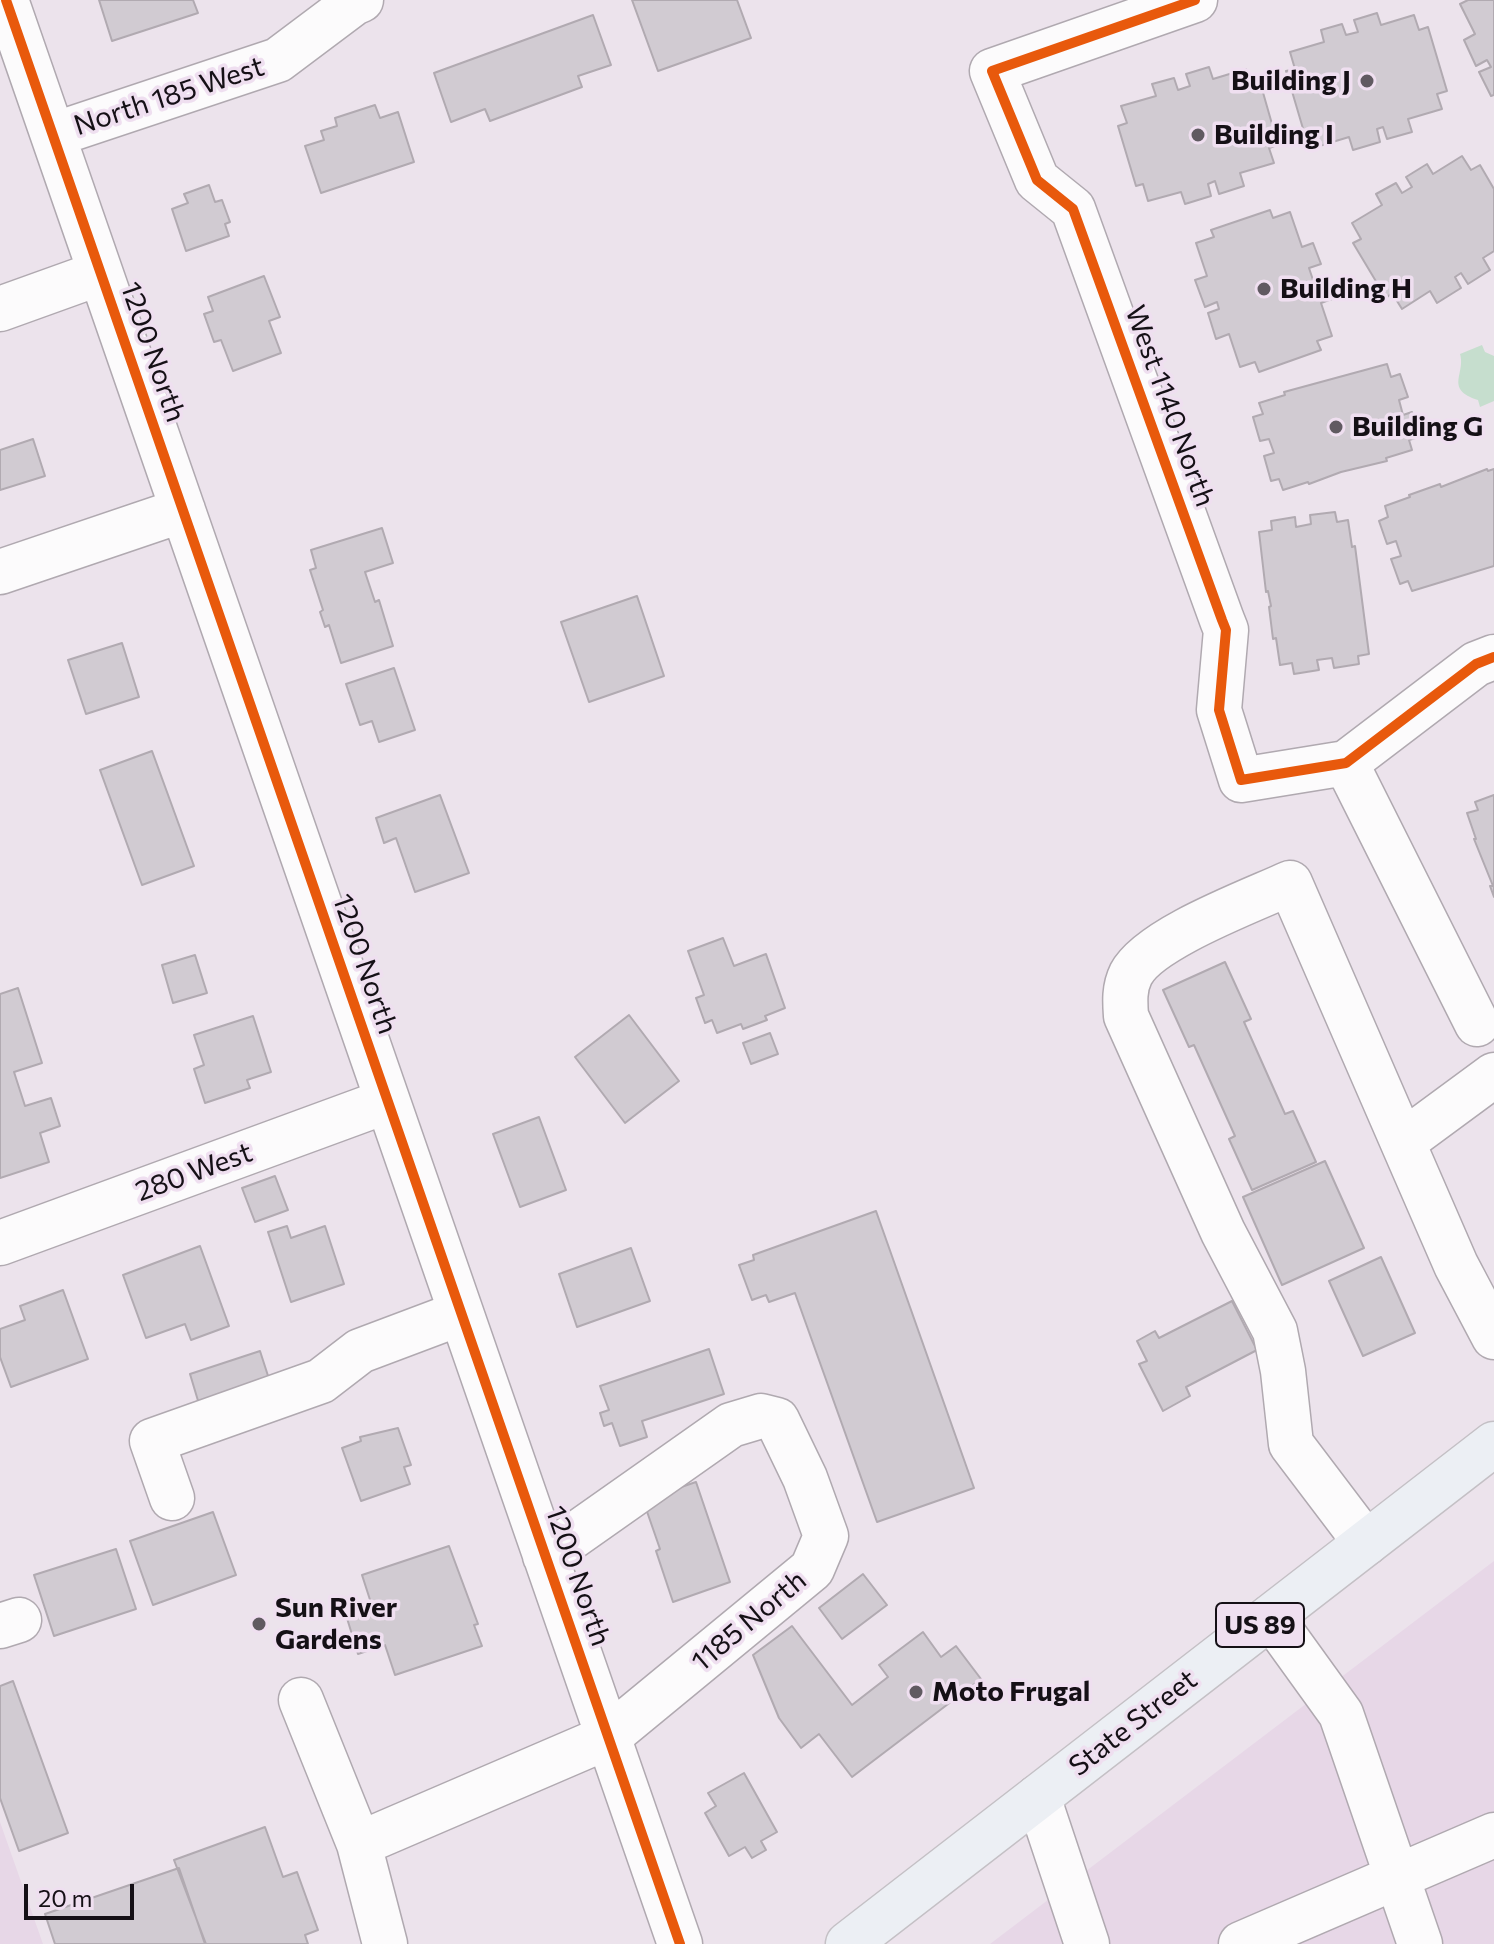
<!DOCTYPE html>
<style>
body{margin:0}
#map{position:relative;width:1494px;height:1944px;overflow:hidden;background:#ece3ec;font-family:Commissioner,sans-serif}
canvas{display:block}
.scale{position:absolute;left:24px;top:1884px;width:110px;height:36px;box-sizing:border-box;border:4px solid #151016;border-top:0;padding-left:10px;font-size:24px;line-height:28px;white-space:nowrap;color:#151016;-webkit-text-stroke:6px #efdff0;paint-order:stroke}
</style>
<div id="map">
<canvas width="1494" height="1944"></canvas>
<div class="scale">20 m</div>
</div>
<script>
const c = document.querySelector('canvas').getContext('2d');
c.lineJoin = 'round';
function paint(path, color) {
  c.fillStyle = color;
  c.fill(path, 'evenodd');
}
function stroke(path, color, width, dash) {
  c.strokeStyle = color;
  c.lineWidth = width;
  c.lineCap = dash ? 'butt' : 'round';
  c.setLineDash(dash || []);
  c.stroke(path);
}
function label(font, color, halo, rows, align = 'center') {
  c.font = font + ' Commissioner,sans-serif';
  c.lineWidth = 7;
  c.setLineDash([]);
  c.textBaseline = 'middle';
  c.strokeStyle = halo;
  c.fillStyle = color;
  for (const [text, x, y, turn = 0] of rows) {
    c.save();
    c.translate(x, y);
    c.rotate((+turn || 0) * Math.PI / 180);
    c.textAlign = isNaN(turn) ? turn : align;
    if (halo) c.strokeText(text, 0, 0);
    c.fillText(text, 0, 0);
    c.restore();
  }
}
const built = new Path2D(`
 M1494 1561V1944H990Z
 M0 1822 43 1944H0Z`);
const green = new Path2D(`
 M1482 345 1485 352 1494 356V401L1480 407 1478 400C1444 389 1466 374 1460 354Z`);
const building = new Path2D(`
 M99 0H193L198 13 112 41Z
 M632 0H737L751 38 658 71Z
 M1468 0H1494V95L1491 96 1479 72 1491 67 1487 60 1476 66 1464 40 1475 34 1460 4Z
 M1377 13 1381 25 1414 15 1419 30 1428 27 1447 91 1437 94 1442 109 1408 119 1412 132 1387 139 1383 127 1377 129 1380 142 1353 150 1349 137 1316 147 1312 129 1304 132 1286 71 1295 69 1290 52 1324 42 1321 30 1342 24 1346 35 1358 32 1354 20Z
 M593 15 611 65 578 76 582 87 490 121 485 109 451 122 434 73Z
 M1209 67 1213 79 1246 69 1250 84 1260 82 1278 145 1269 148 1274 163 1240 173 1244 186 1219 194 1215 181 1208 184 1211 196 1185 204 1181 192 1148 201 1143 184 1136 186 1118 126 1127 123 1121 106 1156 96 1152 84 1174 78 1178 90 1190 86 1186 74Z
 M375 105 380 118 398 112 414 162 321 193 305 146 324 140 321 131 337 126 335 118Z
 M1462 156 1471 170 1480 165 1494 189V251L1483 258 1490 270 1468 284 1461 273 1455 277 1461 288 1437 303 1430 291 1402 309 1392 293 1386 298 1353 243 1361 239 1352 223 1382 205 1376 194 1396 183 1402 193 1412 187 1406 177 1427 164 1433 174Z
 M209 185 215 202 222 200 230 222 225 224 229 236 186 251 172 209 188 203 184 194Z
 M1270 210 1273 218 1290 212 1302 247 1313 243 1321 264 1309 268 1313 280 1325 276 1332 299 1321 303 1332 336 1317 341 1321 350 1259 372 1255 362 1240 367 1229 334 1216 339 1208 313 1219 309 1217 302 1205 307 1195 280 1207 276 1196 243 1214 237 1211 230Z
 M264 276 280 317 269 321 281 353 233 371 221 340 214 342 204 314 213 311 208 297Z
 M1387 364 1391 377 1400 374 1408 397 1399 400 1403 415 1412 412 1419 437 1409 440 1412 450 1386 458 1387 461 1341 472 1309 484 1308 482 1283 490 1279 479 1271 481 1264 456 1274 453 1269 439 1260 441 1253 417 1263 414 1259 403 1285 395 1284 392Z
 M33 439 45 476 0 490V450Z
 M1487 469 1488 471 1494 469V566L1412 591 1408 581 1400 584 1391 559 1401 556 1396 541 1387 544 1379 521 1388 517 1385 506 1410 497 1409 495 1440 484 1441 487Z
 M1335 512 1337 522 1348 520 1352 547 1355 546 1369 654 1358 656 1359 664 1334 668 1332 658 1317 660 1319 670 1294 674 1292 663 1280 665 1276 638 1273 639 1269 607 1271 606 1268 591 1266 592 1259 532 1272 530 1271 521 1295 517 1296 527 1311 524 1310 515Z
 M382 528 393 563 365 572 375 602 379 600 393 646 341 663 329 625 325 627 320 612 323 610 310 570 316 568 311 550Z
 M637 596 664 676 589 702 561 622Z
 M122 643 139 697 86 714 68 660Z
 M394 668 415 730 379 742 372 721 360 725 346 684Z
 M152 751 194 866 142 885 100 770Z
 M440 795 469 873 415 892 396 838 384 843 376 818Z
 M1494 795V897L1490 886H1493L1474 839H1476L1467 813 1478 810 1475 802Z
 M723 938 734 966 766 954 785 1008 765 1016 767 1020 743 1029 741 1024 717 1033 712 1020 705 1023 696 998 704 995 688 951Z
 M195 955 207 993 173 1003 162 965Z
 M1225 962 1251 1019 1244 1022 1285 1114 1293 1111 1316 1162 1252 1190 1229 1139 1235 1136 1194 1045 1189 1047 1163 990Z
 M18 988 42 1063 14 1072 25 1106 51 1098 60 1126 40 1133 49 1162 0 1178V994Z
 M629 1015 679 1081 625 1123 575 1057Z
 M253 1016 271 1072 247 1080 250 1088 205 1103 194 1069 204 1065 194 1035Z
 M770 1033 778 1054 751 1064 743 1043Z
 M539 1117 566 1190 520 1207 493 1134Z
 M1325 1161 1364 1248 1282 1285 1243 1197Z
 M275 1176 288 1210 255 1222 242 1188Z
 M876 1211 974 1488 877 1522 795 1293 769 1302 766 1295 752 1300 739 1265 754 1260 753 1255Z
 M287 1226 291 1238 325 1226 344 1284 291 1302 268 1232Z
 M200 1246 229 1326 191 1340 185 1324 146 1338 123 1275Z
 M631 1248 650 1301 577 1327 559 1274Z
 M1381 1257 1415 1333 1363 1356 1329 1281Z
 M63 1290 88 1359 11 1387 0 1357V1329L25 1320 20 1306Z
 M1232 1301 1257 1350 1186 1387 1190 1396 1163 1411 1139 1364 1147 1361 1137 1341 1155 1331 1159 1338Z
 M709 1349 724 1394 642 1421 647 1437 620 1446 612 1423 604 1426 600 1413 609 1410 600 1386Z
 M260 1351 270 1382 199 1404 190 1374Z
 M398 1428 411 1465 404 1467 410 1484 361 1501 342 1448 361 1441 360 1437Z
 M696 1482 730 1582 673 1602 656 1551 660 1549 643 1500Z
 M213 1512 236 1575 153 1605 130 1541Z
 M449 1546 478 1624 474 1625 482 1646 395 1675 385 1645 358 1654 346 1615 372 1606 362 1575Z
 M116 1549 136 1609 54 1636 34 1575Z
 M863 1574 887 1605 842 1639 819 1608Z
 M792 1626 852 1705 888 1677 879 1665 923 1632 941 1657 956 1646 981 1679 852 1777 819 1734 801 1748 779 1718 753 1655Z
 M13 1681 68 1833 19 1851 0 1798V1686Z
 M744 1773 777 1832 761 1841 766 1850 752 1858 745 1847 729 1856 705 1813 716 1806 708 1793Z
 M265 1827 283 1877 297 1872 318 1930 305 1935 308 1944H206L174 1860Z
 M179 1868 205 1944H55L45 1914Z`);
const minor = new Path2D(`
 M6 0 680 1944
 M1195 0 992 71 1037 180 1073 209 1222 620 1226 630 1219 710 1241 780 1346 763 1476 664 1494 657
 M53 135 278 60 354 3 361 0
 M0 309 100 273
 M0 572 183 510
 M1346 763 1477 1024
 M1403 1142 1494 1075
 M0 1243 387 1101
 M172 1498 152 1441 321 1381 360 1351 461 1313
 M1366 1543 1291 1444 1283 1371 1275 1331 1223 1232 1126 1016C1125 1002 1124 988 1131 974 1150 938 1251 901 1290 883L1456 1265 1494 1337
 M1271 1617 1341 1714 1420 1944
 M0 1626 19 1620
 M301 1700 359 1844
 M1038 1797 1087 1944
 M385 1944 359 1844 608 1737 812 1569 826 1536 805 1478 777 1420 761 1416 731 1425 545 1556
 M1241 1944 1494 1835`);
const major = new Path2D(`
 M848 1944 1494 1444`);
const cycleway = new Path2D(`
 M6 0 680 1944
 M1195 0 992 71 1037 180 1073 209 1222 620 1226 630 1219 710 1241 780 1346 763 1476 664 1494 657`);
const markers = [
 [1367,81,8,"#605a61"],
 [1198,135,8,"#605a61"],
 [1264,289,8,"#605a61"],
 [1336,427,8,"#605a61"],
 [259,1624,8,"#605a61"],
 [916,1692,8,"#605a61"]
];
const shields = [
 [1260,1625,88]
];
const shieldNames = [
 ["US 89",1260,1625]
];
const poiNames = [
 ["Building J",1351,81,"right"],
 ["Building I",1214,135],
 ["Building H",1280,289],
 ["Building G",1352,427],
 ["Sun River",275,1608],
 ["Gardens",275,1640],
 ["Moto Frugal",932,1692]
];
const streetNames = [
 ["North 185 West",169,96,-18],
 ["1200 North",153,352,71],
 ["West 1140 North",1170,406,70],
 ["1200 North",365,964,71],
 ["280 West",194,1172,-20],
 ["1200 North",578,1576,71],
 ["1185 North",749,1621,-40],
 ["State Street",1133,1723,-38]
];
paint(built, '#e7d7e7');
paint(green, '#c6dece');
paint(building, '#d1cbd2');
stroke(building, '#b1aab1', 2);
stroke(minor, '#b0a9b0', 47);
stroke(major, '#c4c0c5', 47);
stroke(minor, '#fcfbfc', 44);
stroke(major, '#eceff4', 44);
stroke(cycleway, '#e8590c', 10);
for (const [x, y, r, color] of markers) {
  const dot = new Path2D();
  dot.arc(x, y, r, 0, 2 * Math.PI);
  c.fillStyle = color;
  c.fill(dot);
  stroke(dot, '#efdff0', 3);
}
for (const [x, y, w] of shields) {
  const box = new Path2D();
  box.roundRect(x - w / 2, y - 22, w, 44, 6);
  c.fillStyle = '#efdff0';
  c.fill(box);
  stroke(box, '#151016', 2);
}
label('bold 26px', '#151016', null, shieldNames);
label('bold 28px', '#151016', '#efdff0', poiNames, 'left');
label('28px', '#151016', '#efdff0', streetNames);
</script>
